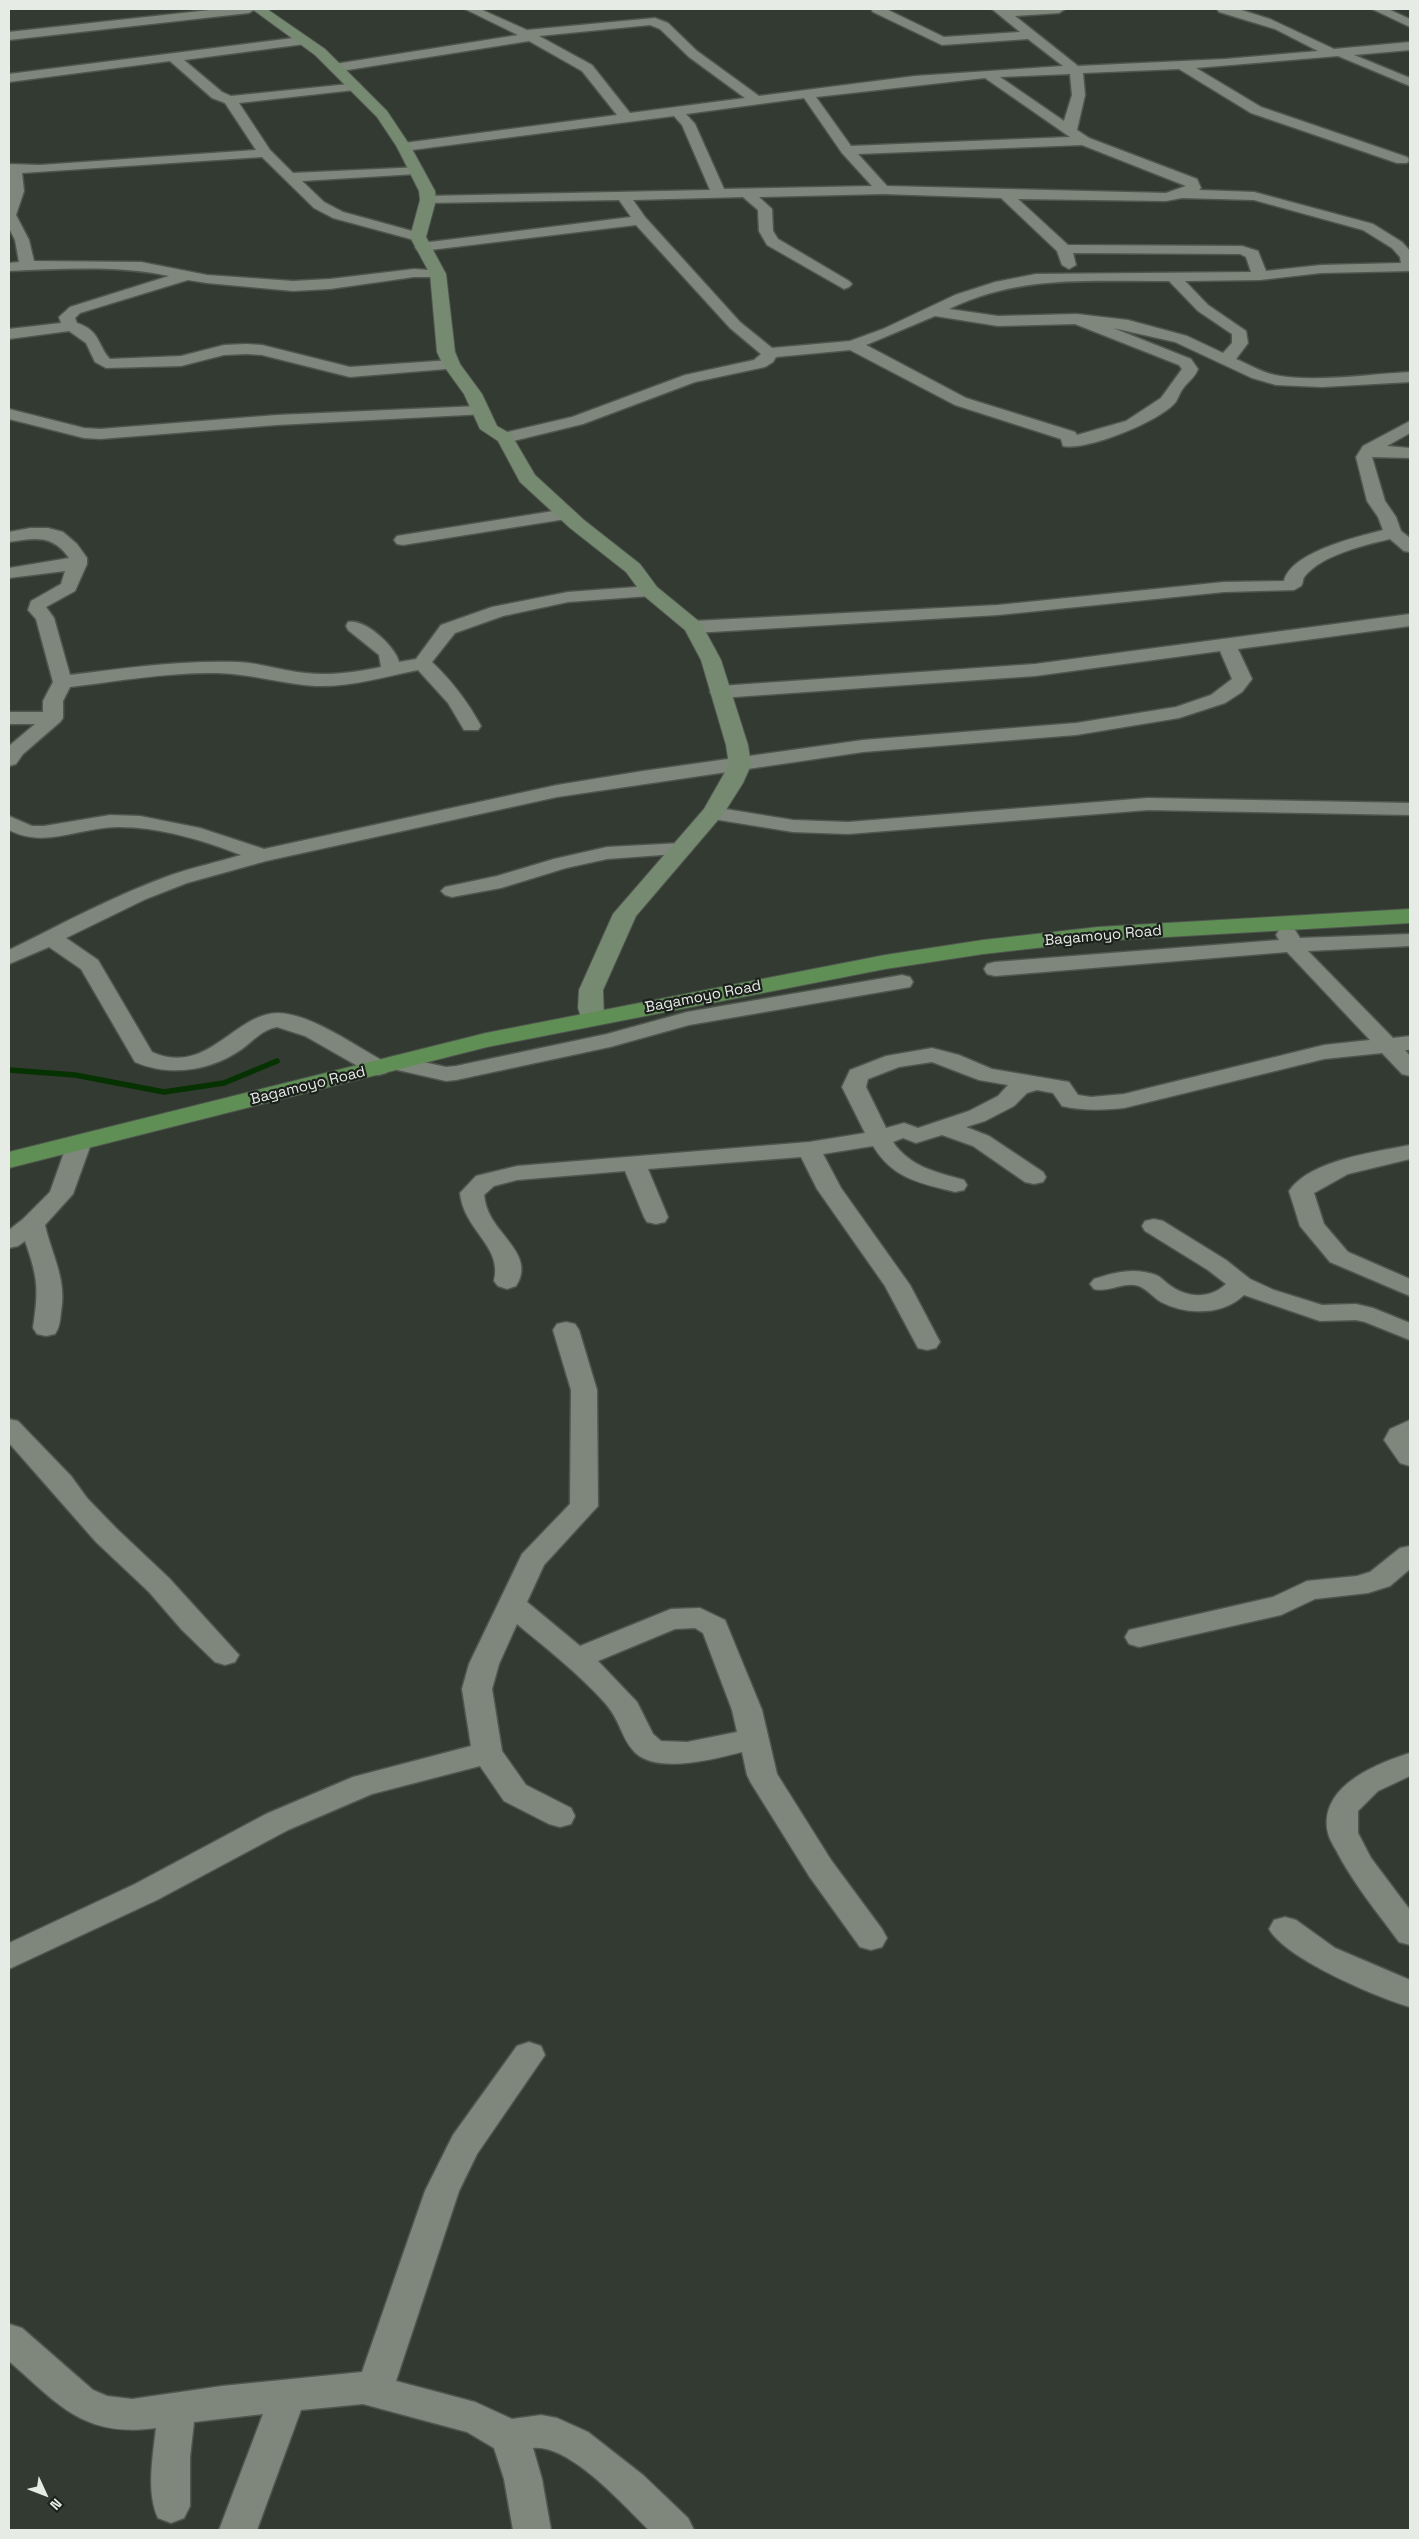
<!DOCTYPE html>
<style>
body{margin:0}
#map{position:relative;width:1419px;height:2539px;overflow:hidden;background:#333a31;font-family:"Space Grotesk",sans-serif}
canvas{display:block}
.frame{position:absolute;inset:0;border:10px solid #e6ebe5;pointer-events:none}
.north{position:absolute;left:20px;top:2469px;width:50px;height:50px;-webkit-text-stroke:4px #1c201c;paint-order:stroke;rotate:133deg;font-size:14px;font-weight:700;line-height:20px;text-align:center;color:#e6ebe5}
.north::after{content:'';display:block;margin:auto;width:18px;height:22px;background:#e6ebe5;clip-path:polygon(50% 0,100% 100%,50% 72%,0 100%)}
</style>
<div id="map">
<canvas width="1419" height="2539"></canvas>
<div class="frame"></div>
<div class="north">N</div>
</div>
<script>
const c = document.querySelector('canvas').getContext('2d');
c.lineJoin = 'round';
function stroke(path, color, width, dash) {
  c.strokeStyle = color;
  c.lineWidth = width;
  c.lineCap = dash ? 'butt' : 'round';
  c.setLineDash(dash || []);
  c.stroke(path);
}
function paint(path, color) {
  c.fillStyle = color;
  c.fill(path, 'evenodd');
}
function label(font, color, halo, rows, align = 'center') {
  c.font = font + ' "Space Grotesk",sans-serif';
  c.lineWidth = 4.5;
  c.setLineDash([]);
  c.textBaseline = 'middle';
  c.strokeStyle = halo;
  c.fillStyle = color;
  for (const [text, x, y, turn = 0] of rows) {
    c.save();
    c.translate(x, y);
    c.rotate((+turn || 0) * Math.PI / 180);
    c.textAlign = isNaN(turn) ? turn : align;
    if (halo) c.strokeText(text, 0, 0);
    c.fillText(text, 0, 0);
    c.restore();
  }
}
const stream = new Path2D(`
 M9 1070 75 1075 164 1092 224 1083 277 1061`);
const street = new Path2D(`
 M219 9H255L249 13 9 40V32Z
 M465 9H480L527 30 655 18 668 23 697 51 759 96 915 76 1063 66 1028 39 942 45 873 12 871 9H886L944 37 1020 32 992 9H1065L1059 13 1015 16 1078 66 1225 59 1318 51 1275 29 1219 12 1217 9H1238L1270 19 1334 49 1410 42V50L1354 55 1410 78V86L1338 56 1196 68 1261 107 1407 157 1409 160 1407 163H1397L1251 113 1179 69 1083 73 1085 95 1077 130 1089 138 1197 179 1201 188 1199 190 1254 192 1373 224 1402 242 1410 251V271L1321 273 1260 280 1185 281 1208 305 1246 331 1248 343 1236 359C1248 364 1261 372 1275 375 1313 383 1370 374 1410 372V382L1322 387 1276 385 1252 378 1175 342 1113 328 1191 359 1198 369C1194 379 1187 382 1182 390 1179 394 1178 400 1174 404 1157 422 1087 451 1063 446L1061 439 955 405 850 350 776 357 773 362 765 367 695 382 583 424 505 443 499 442 497 438 499 434 572 417 685 375 754 360 761 354 730 328 636 225 422 251 417 250 415 247 417 244 422 243 631 217 619 200 423 203 421 200 428 196 710 190 682 125 674 116 404 151 399 150 397 147 399 144 404 143 617 115 582 71 529 41 335 72 329 68 335 64 518 35ZM650 25 660 29 689 57 745 98 630 113 592 65 539 36ZM1070 74 1072 95 1064 121 1000 77ZM985 78 1070 137 851 146 816 97ZM804 98 842 153 872 186 724 189 695 124 686 114ZM1082 145 1186 186 1166 193 887 186 858 154ZM883 194 1001 198 1057 251 1062 265 1069 269 1076 265 1073 253 1240 254 1246 257 1251 272 1036 274 995 282 955 295 883 329 850 341 772 348 740 322 645 217 633 200 743 197 758 210 759 231 767 245 844 289 849 287 852 284 849 281 778 239 773 231 772 209 759 197ZM1182 198 1254 200 1363 230 1392 248 1400 257 1401 263 1321 265 1266 271 1258 251 1242 246 1068 245 1018 199 1166 201ZM1169 281 1198 311 1232 334V343L1223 353 1187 336 1128 320 1077 314 998 316 949 309C1022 274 1091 282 1169 281ZM935 316 998 326 1075 324 1179 365 1182 369 1161 398 1126 421 1077 435 1075 432 966 398 866 345Z
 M1372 9H1388L1410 19V27Z
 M301 37 307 41 305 44 184 60 222 92 231 96 359 83 360 86 354 90 239 103 270 150 293 173 421 167 423 170 416 174 302 181 324 202 343 212 423 234 425 237 423 240 418 241 333 218 314 208 262 157 22 173 24 191 16 215 29 240 34 261 141 262 207 275 293 281 330 279 414 269 443 271 445 274 443 277H414L330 289 293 291 207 283 188 280 80 313 75 318 77 323C101 331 97 345 110 359L181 356 224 345 246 344 262 345 350 367 452 360 458 362 460 365 458 368 350 377 262 355 246 354 224 355 181 366 106 368 95 362 86 343 69 331 9 339V329L61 323 59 317 70 307 169 276C116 265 62 269 9 271V263L19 262 15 240 9 228V164L40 165 256 150 225 103 212 98 170 61 9 82V74Z
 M479 406 485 408 487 411 485 414 277 425 100 439 84 438 9 419V409L84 428 100 429 277 415Z
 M1410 421V433L1387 446 1410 448V458L1372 457 1385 501 1396 517 1401 531 1410 538V552L1404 551 1390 539C1365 545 1322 555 1305 576 1302 579 1304 582 1301 586L1294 590 1224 592 998 615 694 633 687 631 685 627 687 623 694 621 998 605 1224 582 1284 581C1291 552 1357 537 1383 530L1378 517 1367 501 1356 457 1363 446Z
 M566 509 572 510 575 514 572 518 403 545 397 544 394 540 397 536 403 535Z
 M30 528H48L63 532 77 544 87 558V564L75 591 46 607 54 618 70 675C126 668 182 660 238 662 261 663 283 671 305 673 331 676 356 672 381 667L379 655 348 630 346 626 348 622C365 618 396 647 399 662L416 659 441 625 492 607 568 592 650 586 656 587 659 591 656 595 650 596 568 602 503 616 455 633 432 662C452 681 468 702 481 726L478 730H464L448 703 418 670C384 677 351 687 316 686 283 684 252 674 218 673 169 672 119 681 70 687L63 701V718L60 722 23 754 16 764 9 766V746L35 724H9V712H43V701L53 682 36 619 28 610 31 601 61 584 65 571 9 578V568L69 558C53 534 34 538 9 542V532Z
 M1410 614V626L1238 649 1252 679 1242 692 1225 703 1179 718 1076 735 863 752 557 797 266 861 187 883 146 899 66 938 98 960 152 1052C208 1077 234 1013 278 1013 312 1014 355 1046 385 1062L388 1058 396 1056 446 1067 456 1066 607 1034 687 1012 902 975 910 977 913 982 910 987 689 1025 610 1047 456 1080 446 1081 389 1068 386 1073 378 1075 370 1073 305 1036 277 1027C263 1029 253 1041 242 1049 211 1071 169 1077 135 1062L81 969 49 947 9 964V950C62 924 115 895 171 875 194 867 218 862 241 855 202 840 160 827 118 827 80 827 45 849 9 830V816L32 826H44L110 815 140 816 200 828 264 849 557 785 643 771 863 740 1076 723 1176 707 1211 695 1232 679 1220 651 1035 676 720 698 713 696 710 692 713 688 720 686 1035 664Z
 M1148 798 1410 803V815L1148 810 848 834 793 832 713 819 706 817 703 813 706 809 713 807 793 820 848 822Z
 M682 843 689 845 692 849 689 853 607 859 566 868 501 888 452 897 445 895 441 891 445 887 497 876 554 859 607 847Z
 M1287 929 1295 930 1300 938 1410 934V946L1308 951 1393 1038 1410 1036V1050H1405L1410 1056V1076L1402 1074 1382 1053 1324 1059 1124 1108C1102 1110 1083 1111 1062 1106L1053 1093 1037 1090 1027 1093 1014 1106 985 1121 966 1127 989 1136 1043 1172 1046 1177 1043 1182 1034 1184 1025 1182 973 1146 942 1135 916 1143 903 1138 893 1142C910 1167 936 1172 964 1180L967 1185 964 1190 955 1192C920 1183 893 1179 873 1146L823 1154 841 1188 910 1285 940 1342 936 1348 927 1350 918 1348 885 1286 817 1189 801 1157 648 1169 668 1217 665 1222 656 1224 647 1222 644 1217 625 1171 517 1180 494 1186 484 1195C485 1203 487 1210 491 1217 503 1239 534 1259 516 1286L507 1289 498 1286 494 1281C503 1246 464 1231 460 1193L476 1176 517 1166 809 1142 865 1133 842 1087 850 1070 886 1056 932 1048 959 1055 992 1069 1069 1082 1078 1095 1091 1097 1124 1094 1324 1045 1370 1040 1287 952 995 976 987 974 984 969 987 964 995 962 1279 940 1276 935 1279 930ZM932 1062 979 1080 1008 1085 998 1096 969 1111 918 1128 904 1123 886 1128 866 1087 868 1079 899 1067Z
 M79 1137 87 1139 91 1144 73 1194 45 1225C52 1256 67 1279 61 1312 60 1320 60 1327 55 1334L46 1336 37 1334 33 1328C39 1289 38 1278 25 1241L18 1246 9 1248V1230L23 1219 50 1192 67 1144 71 1139Z
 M1410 1145V1159L1348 1174 1314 1193 1324 1224 1348 1252 1410 1279V1296L1330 1262 1300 1226 1289 1191C1310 1160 1375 1152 1410 1145Z
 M1154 1219 1163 1221 1226 1260 1250 1279 1274 1290 1322 1305 1356 1304 1373 1308 1410 1323V1340L1365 1322 1356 1320 1320 1321 1244 1295C1222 1316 1186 1315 1161 1302 1154 1298 1147 1289 1139 1286 1124 1281 1109 1293 1094 1289L1090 1284 1094 1279C1115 1272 1134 1267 1156 1275 1161 1277 1164 1281 1168 1284 1186 1298 1209 1300 1226 1284L1208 1270 1145 1231 1142 1226 1145 1221Z
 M566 1322 575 1324 579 1330 597 1390 598 1506 544 1565 527 1602 580 1646 671 1609 700 1608 725 1620 762 1710 777 1774 831 1860 882 1929 887 1938 882 1947 871 1950 860 1947 809 1876 751 1783 747 1775 742 1752C715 1759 652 1776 632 1749 620 1734 620 1720 605 1703 579 1674 547 1649 517 1624L499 1664 492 1689 502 1751 526 1785 571 1808 575 1816 571 1824 560 1827 549 1824 504 1801 480 1766 372 1794 288 1830 157 1900 9 1969V1943L135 1884 266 1814 353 1777 471 1746 462 1689 469 1664 522 1554 570 1504 571 1390 553 1330 557 1324ZM695 1628 703 1633 732 1710 737 1732 687 1742 661 1741 653 1734 637 1702 598 1661 675 1629Z
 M9 1419 18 1421 71 1476 87 1498 116 1528 169 1578 239 1655 235 1662 225 1665 215 1662 182 1630 149 1592 96 1542 9 1443Z
 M1410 1420V1466L1400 1463 1384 1440 1390 1429Z
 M1410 1546V1569L1390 1586 1368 1593 1315 1599 1281 1615 1139 1647 1129 1644 1125 1637 1129 1630 1273 1597 1307 1581 1357 1576 1370 1572 1400 1548Z
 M1410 1753V1776L1378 1791 1358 1811V1833L1371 1858 1410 1910V1945L1399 1942C1377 1912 1353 1883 1336 1850 1333 1845 1329 1838 1328 1833 1318 1787 1375 1764 1410 1753Z
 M1285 1917 1296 1920 1335 1948 1410 1980V2007C1376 1997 1286 1959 1269 1929L1274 1920Z
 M529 2042 541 2046 545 2055 477 2154 459 2191 396 2381 475 2402 512 2419 541 2415 557 2418 588 2432 643 2475 688 2518 694 2530H649C624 2506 570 2444 533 2448L542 2479 551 2530H513L504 2479 494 2448 467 2432 363 2404 301 2410 257 2530H219L263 2414 194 2422 190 2457V2506L184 2518 171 2523 158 2518C146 2492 153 2456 156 2428 84 2438 59 2405 9 2361V2324L22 2328 93 2390 107 2396 132 2399 222 2386 362 2372 425 2191 453 2135 517 2046Z`);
const secondary = new Path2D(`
 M252 9H267L325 49 387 111 411 147 435 191 436 200 426 237 446 274 455 352 460 364 482 394 497 426 511 434 535 475 584 520 640 564 657 587 701 623 721 660 748 745 751 765 743 783 724 813 636 916 603 990 604 1019 601 1024 592 1026 583 1024 578 1008 579 990 613 914 704 809 729 765 726 745 701 660 685 630 643 595 626 572 570 528 520 482 498 441 480 429 464 394 443 365 437 352 430 274 410 237 420 200 419 191 397 147 377 117 315 55Z`);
const highway = new Path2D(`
 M1410 909V923L1098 941 983 954 885 969 487 1047 9 1168V1152L486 1033 885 955 983 940 1098 927Z`);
const streetNames = [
 ["Bagamoyo Road",1103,936,-5],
 ["Bagamoyo Road",703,997,-11],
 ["Bagamoyo Road",308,1086,-14]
];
stroke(stream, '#053200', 5.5);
stroke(street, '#4f564e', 3);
stroke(secondary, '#4f564e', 2);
stroke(highway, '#4f564e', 2);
paint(street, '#7f877d');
paint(secondary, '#768971');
paint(highway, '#608f56');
label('15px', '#e6ebe5', '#1c201c', streetNames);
</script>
